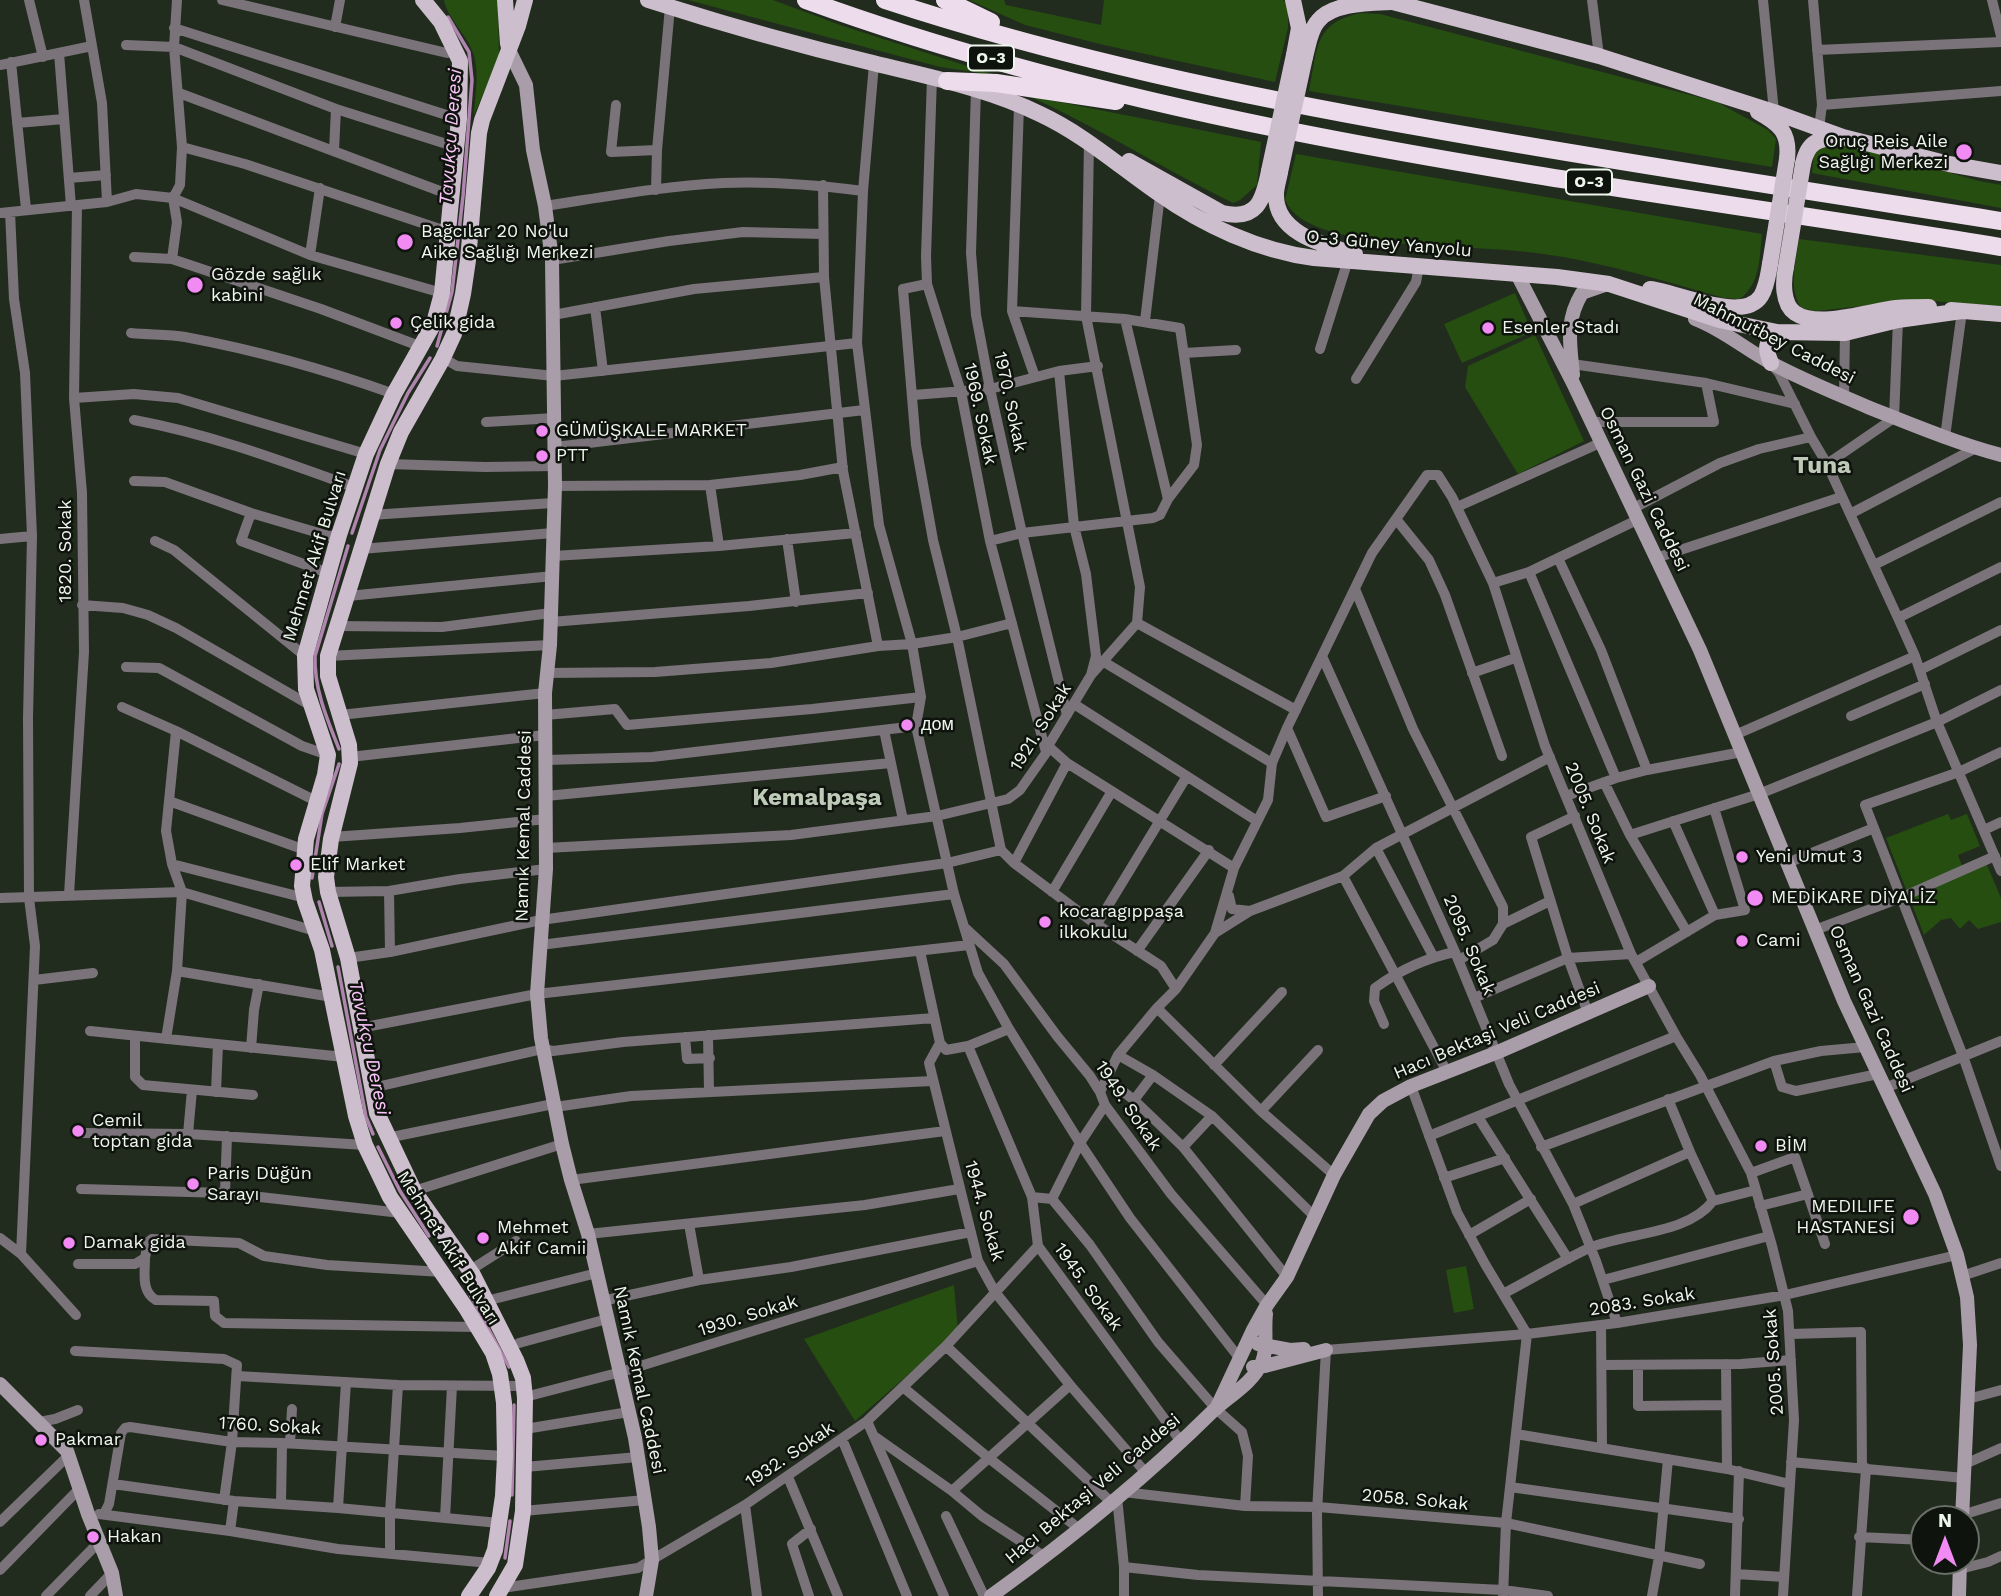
<!DOCTYPE html>
<meta charset="utf-8">
<style>
body{margin:0}
#map{position:relative;width:2001px;height:1596px;overflow:hidden;background:#222c1e;font-family:"Work Sans",sans-serif}
canvas{display:block}
.north{position:absolute;left:1910px;top:1505px;width:70px;height:70px;box-sizing:border-box;background:#0f130d;border:2px solid #696e67;border-radius:50%;rotate:0deg;font-size:19px;font-weight:700;line-height:28px;text-align:center;color:#eff6ed}
.north::after{content:'';display:block;margin:auto;width:24px;height:32px;background:#f28af3;clip-path:polygon(50% 0,100% 100%,50% 72%,0 100%)}
</style>
<div id="map">
<canvas width="2001" height="1596"></canvas>
<div class="north">N</div>
</div>
<script>
const c = document.querySelector('canvas').getContext('2d');
c.lineJoin = 'round';
function paint(path, color) {
  c.fillStyle = color;
  c.fill(path, 'evenodd');
}
function stroke(path, color, width, dash) {
  c.strokeStyle = color;
  c.lineWidth = width;
  c.lineCap = dash ? 'butt' : 'round';
  c.setLineDash(dash || []);
  c.stroke(path);
}
function label(font, color, halo, rows, align = 'center') {
  c.font = font + ' "Work Sans",sans-serif';
  c.lineWidth = 5;
  c.setLineDash([]);
  c.textBaseline = 'middle';
  c.strokeStyle = halo;
  c.fillStyle = color;
  for (const [text, x, y, turn = 0] of rows) {
    c.save();
    c.translate(x, y);
    c.rotate((+turn || 0) * Math.PI / 180);
    c.textAlign = isNaN(turn) ? turn : align;
    if (halo) c.strokeText(text, 0, 0);
    c.fillText(text, 0, 0);
    c.restore();
  }
}
const green = new Path2D(`
 M444 0H498L499 58 474 115C475 95 480 72 473 53 467 34 448 20 444 0Z
 M688 0H773L843 26 995 75 940 67Z
 M969 0H1004L1006 5 1101 25 1104 0H1283L1288 5V28L1275 82 1104 45 1025 25Z
 M1361 13 1380 14 1717 102 1768 130 1776 139 1772 167 1309 91C1318 49 1313 23 1361 13Z
 M1029 96 1261 142 1257 185 1240 200 1233 203C1164 169 1099 128 1029 96Z
 M1836 141 1979 181 2001 185V208L1812 173 1814 155 1820 145Z
 M1296 154 1762 234C1759 259 1761 282 1740 299L1724 298C1661 280 1593 259 1527 252 1465 245 1385 249 1326 230 1309 224 1293 217 1285 200Z
 M1799 239 2001 265V306L1918 300 1816 311 1801 308C1788 286 1796 263 1799 239Z
 M1515 293 1532 332 1462 363 1444 324Z
 M1535 335 1584 441 1518 474 1465 387 1468 366Z
 M1948 814 1951 820 1967 814 1980 846 1958 855 1962 866 1984 858 2001 898V922L1978 929 1969 920 1960 929 1951 918 1941 920 1924 935 1886 838Z
 M1466 1266 1474 1309 1454 1313 1446 1270Z
 M954 1285 958 1331 855 1421 804 1339Z`);
const stream = new Path2D(`
 M437 346 452 292 463 196 472 80 469 52 448 17
 M352 533 380 450 408 393 430 358
 M339 749C327 719 314 689 315 656L348 546
 M312 878 322 814 339 764
 M319 902 332 946
 M338 967 366 1117 373 1134
 M378 1147 400 1191 429 1236
 M467 1289 509 1367
 M512 1495 514 1405
 M505 1558 510 1521`);
const street = new Path2D(`
 M29 0 43 57
 M84 0 102 103 107 202
 M222 0 447 53 456 50
 M1592 0 1599 56
 M1763 0 1774 112
 M1813 0 1822 105 1819 128
 M1992 0 2001 36
 M335 27 340 0
 M174 28 459 119
 M126 45 174 47 336 109 456 147
 M1817 50 2001 42
 M59 53 71 206
 M11 62 26 209
 M874 64 863 191 857 343 879 525 912 644 921 697 916 726 954 894 978 973 1009 1029 1080 1143 1130 1218 1240 1359
 M0 65 92 46
 M932 77 926 256 927 284 961 392 990 541 1046 752
 M976 89 971 253 976 315 990 389 1022 533 1067 715
 M179 93 453 196
 M616 105 611 152 657 150
 M1822 105 2001 91
 M1019 106 1012 311 1035 377
 M17 123 64 119
 M1089 142 1086 316 1140 587 1137 623 1091 675
 M182 147 245 164 449 232
 M334 151 336 109
 M69 178 106 175
 M823 185 824 277 843 471 878 646
 M656 190 657 150 670 7
 M545 206C604 197 663 186 723 183 769 181 817 185 863 191
 M10 212 14 299 25 373 32 536 28 718 29 898 35 946 21 1254
 M0 213 107 202 136 194 173 198 310 255 442 293
 M310 255 320 188
 M134 257 172 259 321 309 422 347
 M172 259 177 222 173 198 180 185 182 147 174 47 177 0
 M552 260 669 241 743 232 823 234
 M927 284 903 289 916 445 933 540 957 637 1001 850 1014 863 1090 920 1161 966 1176 989
 M595 307 603 371
 M553 315 694 289 824 277
 M1125 319 1168 499
 M1145 321 1160 195
 M131 333C149 335 168 334 185 337 255 350 327 370 394 394
 M1320 349 1348 260
 M1184 353 1236 350
 M443 358 457 366 554 376 857 343
 M1572 364 1706 383 1795 404
 M1772 365 1779 373 1811 437 1827 464 1898 618 1915 656 1937 722 2001 871
 M1356 379 1416 282 1419 266
 M913 395 990 389 1059 371 1098 366
 M1844 397 1845 333
 M74 398 134 394 178 398 366 454
 M134 420C210 434 282 461 354 487
 M486 422 555 418
 M1590 422H1714L1706 383
 M1945 437 1962 311
 M555 447 864 410
 M388 464 485 467 555 466
 M1827 464 1894 418 1898 320
 M134 481 165 482 251 513 329 536 339 535
 M710 485 719 546
 M555 486 710 485 800 475 843 467
 M1457 507 1600 443
 M1632 509 1720 463 1759 449 1811 437
 M251 513 241 541 328 573
 M1850 514 1976 448
 M371 515 553 503
 M1396 519 1429 560 1445 595 1502 756
 M0 539 32 536
 M787 539 796 602
 M155 541 174 550 305 656
 M990 541 1022 533 1153 518 1160 515 1168 499 1194 465 1197 445 1180 328 1125 319 1012 311
 M361 549 553 533
 M553 556 719 546 856 533
 M1558 558 1601 650 1647 770
 M1656 558 1841 497
 M1874 565 2001 502
 M1529 572 1616 778
 M1493 583 1529 572 1637 520
 M1355 589 1413 729 1503 907V924L1493 940 1459 960
 M348 596 553 576
 M82 605 123 608 148 615 176 628 313 707
 M1898 618 2001 567
 M551 622 749 606 868 593
 M1137 623 1296 710
 M337 626 442 627 551 613
 M328 656 550 645
 M1322 656 1455 952 1509 1084 1573 1204 1596 1261 1617 1323
 M1104 662 1272 763
 M126 667 159 668 302 746 328 755
 M1920 670 2001 630
 M547 673 655 672 771 663 878 646 912 644 957 637 1012 623
 M1472 673 1515 658
 M1074 704 1257 821
 M122 707 176 731 316 801
 M340 715 545 693
 M545 715 615 709 627 725 812 709 921 697
 M1851 716 1925 684
 M1287 728 1326 817 1386 796
 M884 730 903 820
 M1735 735 1915 656
 M1048 746 1067 763 1234 868 1215 933
 M2001 752 1959 772 1865 805 1963 1056 2001 1166
 M350 757 545 735
 M546 760 652 757 916 726
 M1604 782 1630 835 1687 932
 M546 796 891 763
 M1566 796 1616 778 1647 770 1742 752
 M169 801 305 850
 M1575 816 1531 837 1568 958 1588 1013
 M1673 821 1715 915
 M1984 830 2001 822
 M1630 835 1759 794 1937 722 2001 690
 M332 837 460 828 546 819
 M546 848 791 835 937 816 1008 799 1020 790 1046 753 1048 746 1091 675 1096 656 1086 574 1074 526 1059 371
 M1376 848 1433 956
 M1014 863 1067 763
 M1787 863 1874 828
 M172 864 305 898
 M1234 868 1268 800 1272 763 1287 728 1372 553 1427 475H1438L1452 497 1493 583 1545 746 1631 954 1676 1036 1700 1075 1751 1173 1772 1246 1788 1311 1794 1420 1783 1596
 M1343 876 1447 1072
 M389 891 390 952
 M328 892 389 891 460 879 546 869
 M1052 892 1112 791
 M69 895 84 652 82 493 74 398 77 206
 M1229 896 1232 909 1250 911
 M0 898 182 892 315 931
 M1097 924 1187 776
 M1503 924 1550 901
 M964 927 1004 964 1057 1036 1090 1076 1100 1092 1105 1105 1171 1194 1267 1305
 M1815 930 1900 898 1995 856
 M540 945 954 894
 M920 951 940 1043 929 1063 978 1261 995 1292 1070 1385 1146 1473
 M1137 951 1209 850
 M348 958 390 952 541 920 947 863 1001 850
 M1636 962 1715 915 1745 910 1714 808
 M177 971 332 997
 M34 980 93 973
 M1474 998 1568 958 1631 954
 M1157 1008 1176 989 1215 933 1250 911 1343 876 1376 848 1550 757
 M1384 1024 1374 1001 1375 988C1400 970 1425 958 1455 952
 M360 1028 537 994 969 945
 M90 1031 344 1057
 M708 1035 709 1091
 M135 1036V1077L143 1085 253 1095
 M685 1037 687 1059 710 1058
 M166 1039 177 971 182 892 172 864 166 831 176 731
 M940 1043 946 1050 968 1046 1032 1197 1038 1246 1182 1443
 M968 1046 1009 1029
 M251 1048 254 1010 259 984
 M1774 1061 1782 1087 1796 1091 1878 1074
 M1214 1065 1282 992
 M1153 1075 1134 1100 1183 1147 1287 1277
 M1107 1079 1134 1100
 M1411 1086 1457 1212 1485 1264 1527 1334 1506 1523 1503 1596
 M372 1088 543 1049 553 1051 623 1042 934 1018
 M1885 1088 2001 1041
 M216 1092 218 1044
 M1100 1092 1118 1055
 M555 1107 631 1096 932 1081
 M1261 1111 1318 1050
 M1478 1117 1568 1259
 M83 1133 188 1134 365 1145
 M188 1134 192 1090
 M1429 1136 1676 1036
 M387 1138 553 1104
 M1183 1147 1212 1116
 M1541 1147 1774 1061 1821 1051 1865 1047
 M1751 1173 1795 1157 1825 1244
 M1444 1178 1505 1158
 M571 1180 945 1131
 M81 1189 225 1193 401 1213
 M414 1191 562 1144
 M225 1193 227 1136
 M1032 1197 1052 1199 1090 1245 1158 1342 1216 1409 1242 1432 1248 1456 1245 1506
 M1052 1199 1080 1143 1105 1105
 M1713 1201 1756 1190
 M1573 1204 1690 1152
 M1760 1206 1808 1194
 M1315 1217 1212 1116 1153 1075 1118 1055 1157 1008 1261 1111 1334 1175
 M689 1224 699 1280
 M588 1234 865 1205 959 1189
 M1469 1235 1531 1199
 M0 1238 21 1254 76 1315
 M145 1258C145 1273 141 1292 156 1300L214 1301 215 1316 224 1323 476 1327
 M78 1264H135L145 1258 148 1242 152 1239 239 1243 264 1256 327 1265 442 1272
 M469 1271 516 1241
 M1962 1276 2001 1263
 M1603 1280 1769 1236
 M1503 1294C1531 1279 1560 1262 1589 1248 1627 1232 1687 1235 1713 1201L1690 1152 1668 1099
 M486 1301 597 1273
 M602 1301 699 1280 791 1267 971 1232
 M1601 1325 1602 1447
 M1790 1334 1861 1332 1862 1469
 M519 1343 607 1319
 M946 1346 1111 1502
 M75 1351 224 1359 237 1365 232 1442 224 1500
 M1726 1364 1727 1469
 M1602 1365 1741 1364 1791 1360
 M1638 1365V1406L1726 1405
 M237 1376 398 1385 524 1386
 M904 1388 990 1459 1078 1528
 M525 1397 621 1372 978 1261
 M1968 1399 2001 1390
 M867 1421 944 1596
 M39 1422 55 1419 78 1410
 M525 1429 629 1412
 M1516 1434 1727 1469 1790 1484
 M874 1436 952 1491 982 1516 1045 1557
 M842 1439 907 1596
 M290 1443 292 1409
 M1791 1462 1964 1478
 M1965 1464 2001 1448
 M525 1467 638 1457
 M788 1477 838 1596
 M113 1484 234 1501 338 1508 499 1523
 M1510 1487 1739 1519
 M952 1491 1070 1385
 M1123 1492 1245 1506 1318 1507 1506 1523 1700 1564
 M1117 1497 1124 1567V1596
 M281 1504 282 1443
 M745 1505 757 1596
 M338 1508 346 1382
 M523 1511 645 1500
 M99 1514 230 1531 338 1549 490 1563
 M104 1514 109 1504 121 1433 125 1428 130 1427 232 1442 282 1443 505 1456
 M1962 1515 2001 1503
 M946 1516 984 1596
 M445 1518 452 1386
 M0 1522 68 1456
 M230 1531 234 1501
 M1859 1537 1924 1540
 M390 1554V1513L398 1385
 M1124 1567 1198 1575 1503 1590 1548 1596
 M1960 1569 1988 1562 2001 1556
 M0 1570 81 1487
 M1736 1574 1784 1577
 M502 1588 638 1568 745 1505 867 1421 946 1346 1038 1246
 M46 1596 100 1541
 M90 1596 112 1573
 M809 1596 792 1544 811 1529
 M1318 1596 1317 1512 1326 1350 1527 1334 1617 1323 1785 1295 1957 1255
 M1652 1596 1659 1557 1668 1459
 M1735 1596 1739 1471
 M1857 1596 1866 1468`);
const secondary = new Path2D(`
 M509 50 526 85 533 150 545 206 552 260 555 486 550 645 545 693 546 869 537 994 541 1038 562 1144 571 1180 588 1234 635 1438 649 1527 652 1560 646 1596
 M1517 274 1573 383 1700 650 1844 1001 1935 1194 1957 1255 1967 1297 1970 1345 1962 1519
 M1695 319C1724 330 1746 350 1773 364 1805 381 1838 394 1870 408 1913 425 1956 443 2001 455
 M1573 375C1570 343 1565 321 1582 293L1605 285
 M1258 1344 1290 1350 1304 1349
 M1253 1367 1265 1366 1326 1350
 M0 1384 67 1451 88 1514 112 1573 116 1596
 M1216 1409 1253 1330 1267 1305 1287 1277 1334 1175 1369 1114 1383 1101 1411 1086 1498 1052 1649 986
 M991 1596C1069 1540 1145 1478 1213 1411 1229 1396 1253 1383 1262 1362 1268 1348 1264 1329 1266 1314
 M1959 1596 1960 1561`);
const primary = new Path2D(`
 M423 0 441 22 460 61 459 119 442 293 434 323 394 394 366 454 339 535 305 656 306 689 328 755 325 775 306 839 302 886 305 901 322 950 356 1116 365 1145 390 1197 466 1308 493 1353 500 1374 504 1403 505 1456 503 1496 495 1550 488 1568 469 1596
 M505 0 508 44
 M648 0C722 24 797 45 873 63 929 77 987 88 1040 114 1083 134 1119 166 1158 193 1203 225 1259 251 1314 258L1557 277 1609 284 1719 320 1777 332 1845 333 1898 320 1962 311
 M1293 0 1299 28 1294 55
 M1385 0 1599 56 1774 112 1843 137 1949 164 2001 173
 M1305 57C1308 46 1310 30 1318 21 1332 3 1370 3 1391 2
 M1758 112C1780 124 1790 133 1787 159
 M1129 161 1222 213C1257 221 1263 201 1269 171
 M1803 164C1808 141 1818 139 1840 137
 M1280 172C1279 179 1276 187 1276 194 1275 234 1324 245 1355 254
 M1786 267C1783 281 1782 304 1795 313 1818 329 1870 311 1896 308 1907 307 1918 307 1929 307
 M1650 289C1677 292 1743 324 1761 296 1767 286 1768 275 1770 264
 M1951 310 2001 314
 M1771 363C1765 349 1765 342 1777 332
 M497 1596 515 1565 523 1511 525 1398 523 1378 516 1360 473 1275 414 1191 377 1113 348 958 328 892 326 877 331 839 350 763 349 745 328 676V656L388 464 401 432 442 360 454 334 463 294 468 260 479 133 482 120 518 26 525 0`);
const highway = new Path2D(`
 M806 0C1187 139 1603 182 2001 247
 M885 0C1061 58 1243 96 1425 128 1616 162 1809 191 2001 221
 M945 0 991 22
 M947 81 996 83 1116 101`);
const primaryBridge = new Path2D(`
 M1269 171 1294 55
 M1280 172 1305 57
 M1770 264 1787 159
 M1786 267 1803 164`);
const markers = [
 [1964,152,9,"#f28af3"],
 [405,242,9,"#f28af3"],
 [195,285,9,"#f28af3"],
 [396,323,7,"#f28af3"],
 [1488,328,7,"#f28af3"],
 [542,431,7,"#f28af3"],
 [542,456,7,"#f28af3"],
 [907,725,7,"#f28af3"],
 [1742,857,7,"#f28af3"],
 [296,865,7,"#f28af3"],
 [1755,898,9,"#f28af3"],
 [1045,922,7,"#f28af3"],
 [1742,941,7,"#f28af3"],
 [78,1131,7,"#f28af3"],
 [1761,1146,7,"#f28af3"],
 [193,1184,7,"#f28af3"],
 [1911,1217,9,"#f28af3"],
 [483,1238,7,"#f28af3"],
 [69,1243,7,"#f28af3"],
 [41,1440,7,"#f28af3"],
 [93,1537,7,"#f28af3"]
];
const shields = [
 [991,58,46],
 [1589,182,46]
];
const shieldNames = [
 ["O-3",991,58],
 ["O-3",1589,182]
];
const poiNames = [
 ["Oruç Reis Aile",1948,142,"right"],
 ["Sağlığı Merkezi",1948,163,"right"],
 ["Bağcılar 20 No'lu",421,232],
 ["Aike Sağlığı Merkezi",421,253],
 ["Gözde sağlık",211,275],
 ["kabini",211,296],
 ["Çelik gida",410,323],
 ["Esenler Stadı",1502,328],
 ["GÜMÜŞKALE MARKET",556,431],
 ["PTT",556,456],
 ["дом",921,725],
 ["Yeni Umut 3",1756,857],
 ["Elif Market",310,865],
 ["MEDİKARE DİYALİZ",1771,898],
 ["kocaragıppaşa",1059,912],
 ["ilkokulu",1059,933],
 ["Cami",1756,941],
 ["Cemil",92,1121],
 ["toptan gida",92,1142],
 ["BİM",1775,1146],
 ["Paris Düğün",207,1174],
 ["Sarayı",207,1195],
 ["MEDILIFE",1895,1207,"right"],
 ["HASTANESİ",1895,1228,"right"],
 ["Mehmet",497,1228],
 ["Akif Camii",497,1249],
 ["Damak gida",83,1243],
 ["Pakmar",55,1440],
 ["Hakan",107,1537]
];
const streetNames = [
 ["O-3 Güney Yanyolu",1389,244,5],
 ["Mahmutbey Caddesi",1774,339,27],
 ["1970. Sokak",1010,402,78],
 ["1969. Sokak",980,414,78],
 ["Osman Gazi Caddesi",1644,489,64],
 ["1820. Sokak",66,551,-90],
 ["Mehmet Akif Bulvarı",315,556,-73],
 ["1921. Sokak",1041,727,-58],
 ["2005. Sokak",1590,813,68],
 ["Namık Kemal Caddesi",524,826,-89],
 ["2095. Sokak",1469,945,67],
 ["Osman Gazi Caddesi",1871,1009,66],
 ["Hacı Bektaşi Veli Caddesi",1497,1031,-23],
 ["1949. Sokak",1128,1106,56],
 ["1944. Sokak",984,1211,74],
 ["Mehmet Akif Bulvarı",448,1248,58],
 ["1945. Sokak",1088,1287,54],
 ["2083. Sokak",1642,1302,-9],
 ["1930. Sokak",748,1316,-17],
 ["2005. Sokak",1774,1362,-94],
 ["Namık Kemal Caddesi",639,1380,78],
 ["1760. Sokak",270,1426,3],
 ["1932. Sokak",790,1455,-34],
 ["Hacı Bektaşi Veli Caddesi",1093,1489,-40],
 ["2058. Sokak",1415,1500,5]
];
const waterNames = [
 ["Tavukçu Deresi",451,137,-86],
 ["Tavukçu Deresi",369,1048,78]
];
const districtNames = [
 ["Tuna",1822,466],
 ["Kemalpaşa",817,798]
];
paint(green, '#254e10');
stroke(stream, '#ae85ad', 3.5);
stroke(street, '#7a737a', 10);
stroke(secondary, '#a89da8', 14);
stroke(primary, '#ccbecc', 16);
stroke(highway, '#eddcec', 18);
stroke(primaryBridge, '#ccbecc', 16);
for (const [x, y, r, color] of markers) {
  const dot = new Path2D();
  dot.arc(x, y, r, 0, 2 * Math.PI);
  c.fillStyle = color;
  c.fill(dot);
  stroke(dot, '#0f130d', 2.5);
}
for (const [x, y, w] of shields) {
  const box = new Path2D();
  box.roundRect(x - w / 2, y - 12.5, w, 25, 5);
  c.fillStyle = '#0f130d';
  c.fill(box);
  stroke(box, '#eff6ed', 2);
}
label('bold 16px', '#eff6ed', null, shieldNames);
label('18px', '#eff6ed', '#0f130d', poiNames, 'left');
label('18px', '#eff6ed', '#0f130d', streetNames);
label('italic 19px', '#fac6f9', '#0f130d', waterNames);
label('bold 24px', '#bccab7', '#0f130d', districtNames);
</script>
